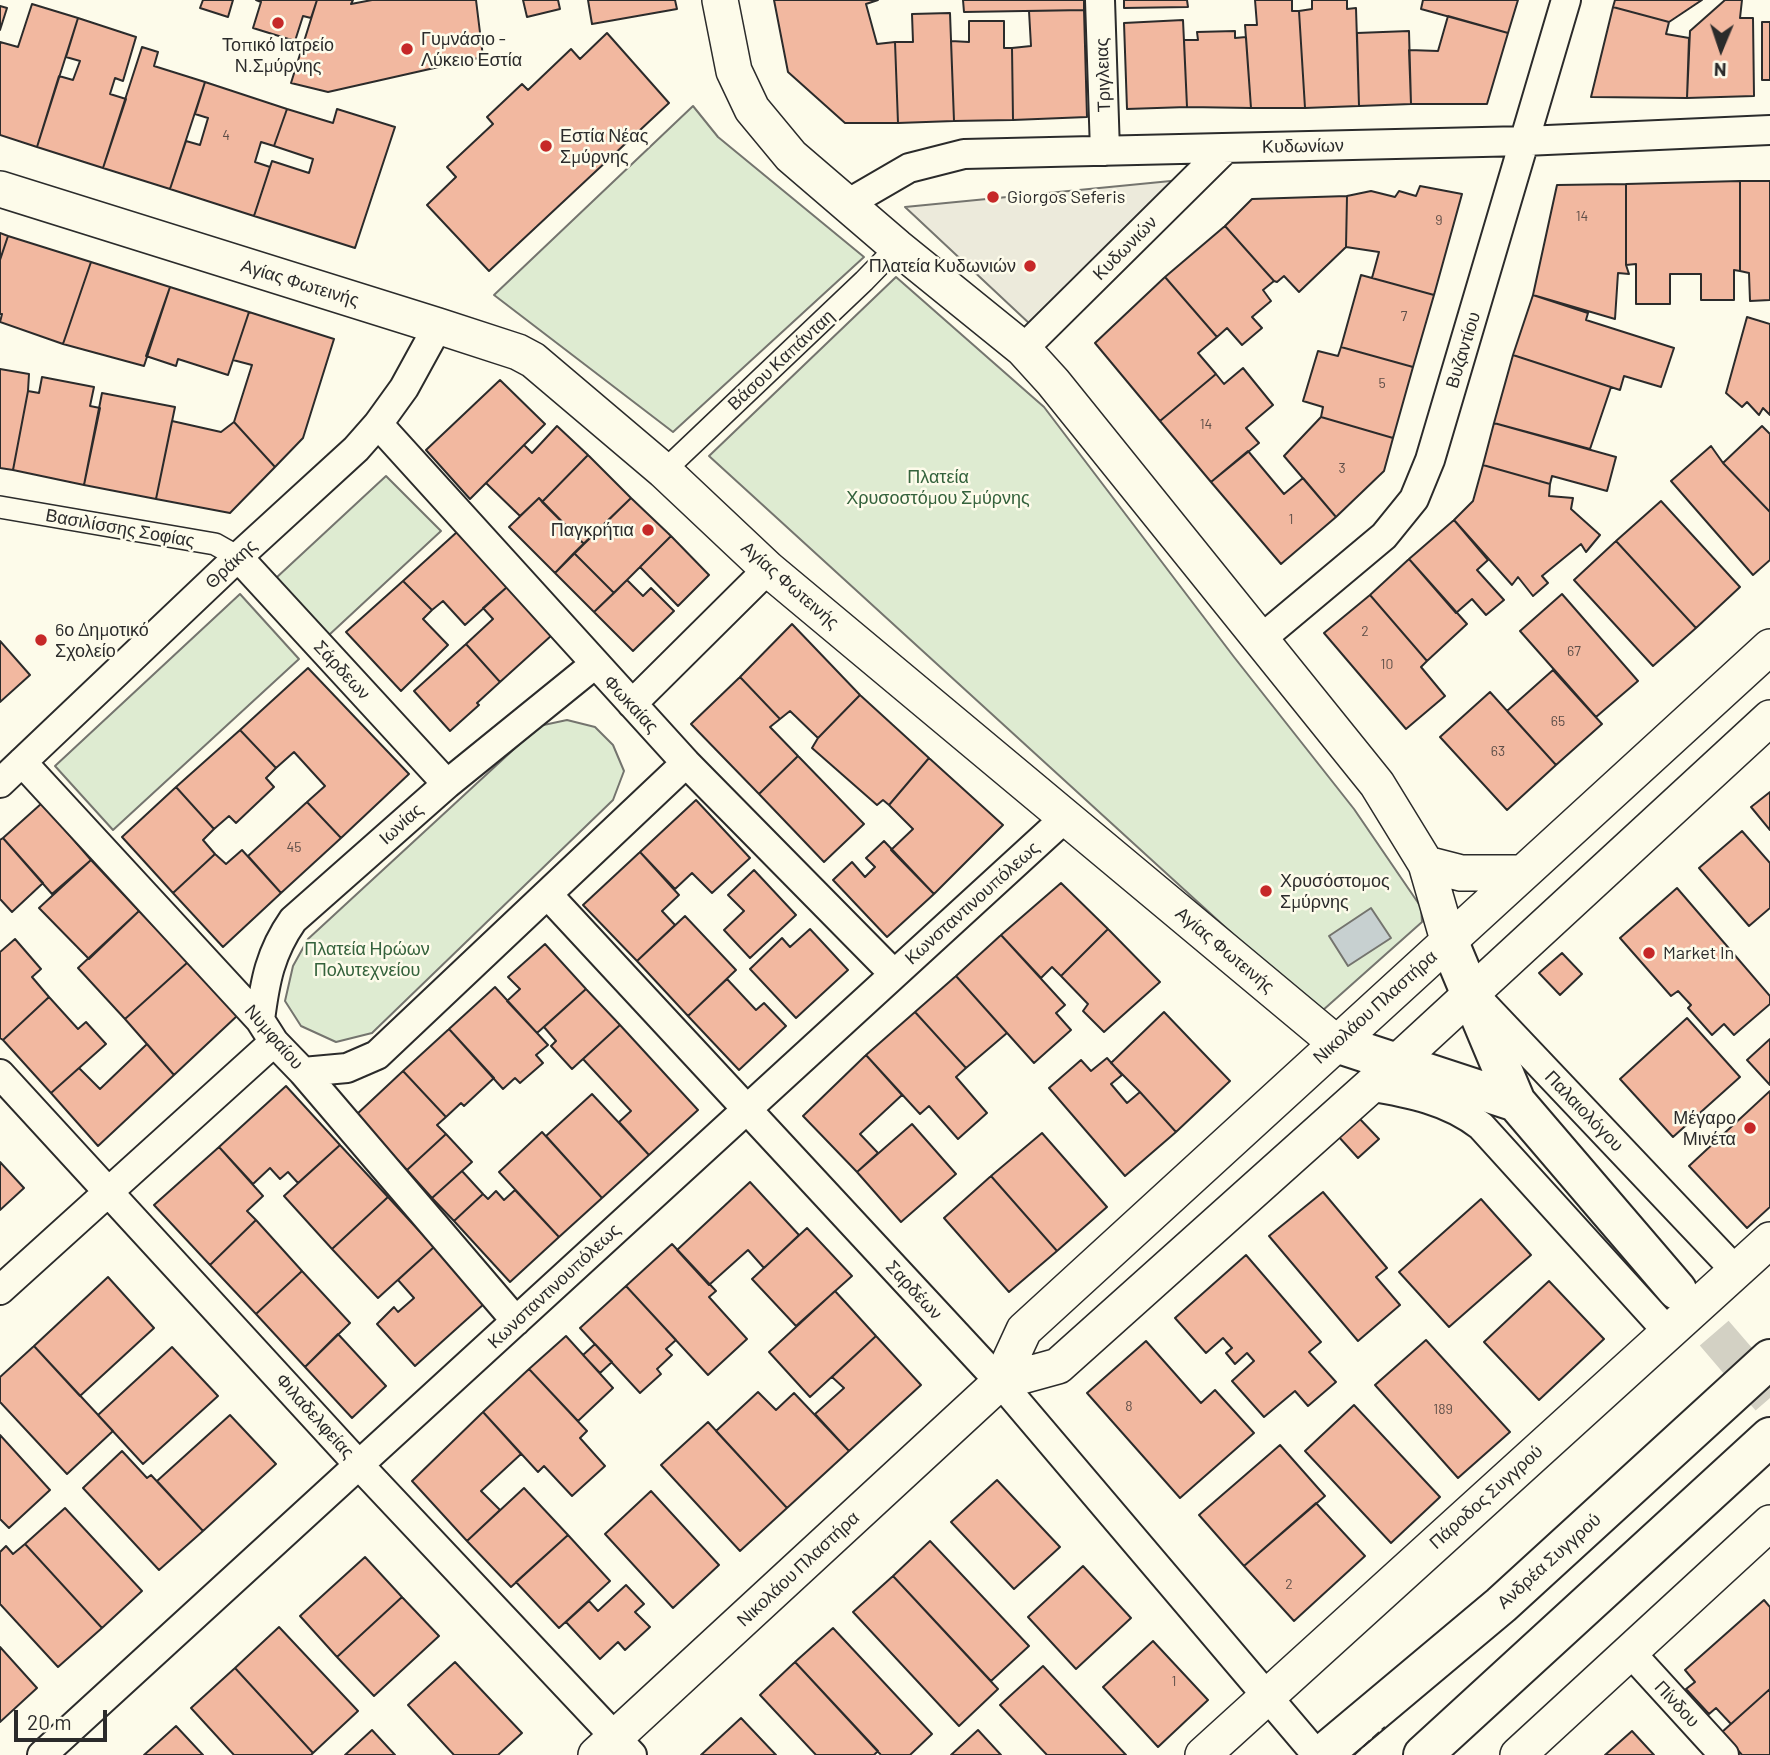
<!DOCTYPE html>
<meta charset="utf-8">
<style>
body{margin:0}
#map{position:relative;width:1770px;height:1755px;overflow:hidden;background:#fdfbea;font-family:Barlow,sans-serif}
canvas{display:block}
.north{position:absolute;left:1686px;top:14px;width:70px;height:70px;-webkit-text-stroke:5px #fdfbea;paint-order:stroke;rotate:182deg;font-size:19px;font-weight:700;line-height:28px;text-align:center;color:#2b2b2b}
.north::after{content:'';display:block;margin:auto;width:24px;height:32px;background:#2b2b2b;clip-path:polygon(50% 0,100% 100%,50% 72%,0 100%)}
.scale{position:absolute;left:14px;top:1710px;width:93px;height:32px;box-sizing:border-box;border:4px solid #2b2b2b;border-top:0;padding-left:9px;font-size:21px;line-height:24px;white-space:nowrap;color:#2b2b2b;-webkit-text-stroke:5px #fdfbea;paint-order:stroke}
</style>
<div id="map">
<canvas width="1770" height="1755"></canvas>
<div class="north">N</div>
<div class="scale">20 m</div>
</div>
<script>
const c = document.querySelector('canvas').getContext('2d');
c.lineJoin = 'round';
function paint(path, color) {
  c.fillStyle = color;
  c.fill(path, 'evenodd');
}
function stroke(path, color, width, dash) {
  c.strokeStyle = color;
  c.lineWidth = width;
  c.lineCap = dash ? 'butt' : 'round';
  c.setLineDash(dash || []);
  c.stroke(path);
}
function label(font, color, halo, rows, align = 'center') {
  c.font = font + ' Barlow,sans-serif';
  c.lineWidth = 5;
  c.setLineDash([]);
  c.textBaseline = 'middle';
  c.strokeStyle = halo;
  c.fillStyle = color;
  for (const [text, x, y, turn = 0] of rows) {
    c.save();
    c.translate(x, y);
    c.rotate((+turn || 0) * Math.PI / 180);
    c.textAlign = isNaN(turn) ? turn : align;
    if (halo) c.strokeText(text, 0, 0);
    c.fillText(text, 0, 0);
    c.restore();
  }
}
const green = new Path2D(`
 M693 106 718 137 864 257 673 432 494 295Z
 M896 277 1044 407 1234 657 1354 809 1421 907 1422 922 1322 1011 1292 988 709 456Z
 M386 476 441 531 329 635 276 578Z
 M240 594 299 659 113 830 55 766Z
 M567 720 595 727 613 745 624 771 613 800 372 1033 336 1042 301 1026 285 1001 293 966 308 939 539 726Z`);
const parking = new Path2D(`
 M1181 180 1031 325 905 207Z`);
const water = new Path2D(`
 M1371 908 1391 938 1348 966 1329 936Z`);
const building = new Path2D(`
 M203 0H233L228 17 200 8Z
 M256 0H317L311 18 303 16 295 41 253 28 261 2Z
 M317 0H353L351 4 372 0H476L483 57 328 92 291 83Z
 M523 0H558L560 9 527 17Z
 M588 0H675L677 9 592 24Z
 M774 0H878L866 4 877 44 895 42 898 123H845L788 72Z
 M963 0H1084V10L964 12Z
 M1124 0H1187L1188 7 1124 8Z
 M1255 0H1292V11H1299L1305 108H1251L1245 25H1257Z
 M1312 0H1347V9L1356 8 1359 106 1305 108 1299 11 1312 9Z
 M1423 0H1518L1508 33 1421 9Z
 M1615 0H1702L1669 22 1613 7Z
 M1725 0H1742L1740 18H1753L1754 96 1687 98 1690 31Z
 M32 4 78 18 37 147 0 135V42L18 47Z
 M0 6 7 8 0 30Z
 M1613 7 1669 22 1666 34 1689 38 1687 98 1591 97Z
 M1084 10 1087 117 1013 120 1012 48 1031 46 1029 11Z
 M950 13 954 121 898 123 895 42H913L912 14Z
 M1448 16 1508 33 1487 104H1411L1409 50 1438 51Z
 M78 18 136 37 123 81 115 78 110 94 126 99 103 168 37 147 59 76 73 80 80 61 66 57Z
 M1183 20 1187 107 1127 109 1124 23Z
 M969 21H1004V48H1012L1013 120 954 121 951 41 969 42Z
 M1762 22H1770V80H1762Z
 M1235 31V38L1246 37 1251 108 1187 107 1184 40H1198L1197 32Z
 M1409 31 1411 104 1359 106 1357 33Z
 M607 33 669 103 489 271 427 205 456 177 447 167 493 124 487 117 522 84 528 90 571 49 580 59Z
 M142 47 158 52 154 66 205 82 170 189 103 168Z
 M205 82 287 109 274 146 261 142 255 162 270 167 254 216 170 189 186 141 200 145 208 118 195 114Z
 M287 109 333 123 337 109 395 127 355 248 254 216 272 161 309 173 313 159 274 146Z
 M1740 181V271L1734 270V300H1701V274H1670V304H1636V264L1626 265V184Z
 M1740 181H1770V300L1750 301 1749 273 1740 271Z
 M1626 184V265L1629 274 1618 273 1615 319 1533 295 1557 185Z
 M1420 186 1462 194 1434 295 1372 278 1379 252 1346 247 1347 196 1371 191 1395 197 1399 191 1416 196Z
 M1347 196 1346 247 1299 292 1284 276 1277 282 1274 281 1225 226 1252 199Z
 M1225 226 1274 281 1263 290 1271 301 1252 317 1262 328 1242 345 1227 328 1217 337 1165 277Z
 M0 233 8 236 0 260Z
 M8 236 91 262 63 344 0 322 2 314H0V260Z
 M91 262 170 287 144 366 63 344Z
 M1361 275 1434 295 1413 367 1341 347Z
 M1165 277 1217 337 1198 353 1216 374 1160 421 1095 343Z
 M170 287 249 312 228 375 178 359 176 366 146 356Z
 M1533 295 1588 313 1586 320 1674 348 1661 387 1624 376 1620 390 1513 355Z
 M249 312 334 339 303 438 275 467 234 422 252 365 233 360Z
 M1747 317 1770 324V415L1763 408 1759 415 1747 402 1742 407 1726 393Z
 M1341 347 1413 367 1393 438 1321 417 1323 407 1303 401 1318 351 1338 356Z
 M1513 355 1611 387 1590 449 1494 423Z
 M1243 368 1273 405 1246 428 1259 443 1211 482 1160 421 1216 374 1224 384Z
 M0 369 29 374 28 391 13 470 0 468Z
 M42 377 94 387 90 406 100 408 84 485 13 470 28 391 39 393Z
 M500 380 545 424 470 499 426 450Z
 M102 393 175 407 156 499 84 485Z
 M1321 417 1393 438 1384 471 1336 517 1284 456Z
 M172 421 221 432 234 422 275 467 230 513 156 499Z
 M1494 423 1616 457 1607 491 1552 476 1550 484 1483 465Z
 M557 426 588 455 542 502 539 498 520 516 486 483 524 445 532 453Z
 M1762 426 1770 434V512L1723 463Z
 M1711 446 1723 463 1770 512V560L1753 575 1671 481Z
 M1248 451 1284 494 1303 478 1336 517 1281 564 1211 482Z
 M588 455 631 498 584 544 542 502Z
 M1483 465 1550 484 1549 496 1573 498 1571 509 1600 535 1586 552 1581 544 1542 576 1548 583 1533 596 1518 577 1512 585 1454 520 1473 501Z
 M539 498 584 544 555 573 509 527Z
 M631 498 671 536 614 593 574 553Z
 M1661 501 1740 587 1696 628 1616 541Z
 M1454 520 1488 560 1477 570 1504 600 1486 615 1472 599 1456 613 1409 559Z
 M457 532 507 587 465 625 443 601 432 610 403 581Z
 M671 536 709 575 678 606 640 567Z
 M1616 541 1696 628 1653 666 1574 580Z
 M574 553 614 593 594 612 555 573Z
 M1409 559 1467 624 1427 661 1370 595Z
 M627 580 643 596 651 588 674 611 633 651 594 612Z
 M403 581 432 610 423 619 448 645 401 691 346 632Z
 M507 587 552 635 500 682 466 644 493 619 483 608Z
 M1562 594 1638 681 1596 717 1520 631Z
 M1370 595 1427 661 1421 667 1445 696 1406 729 1324 633Z
 M792 624 860 695 818 738 790 711 780 719 740 677Z
 M0 641 30 675 0 702Z
 M466 644 500 682 477 703 479 705 450 731 414 691Z
 M308 668 409 774 341 838 307 802 325 786 294 752 276 768 240 730Z
 M1553 670 1602 724 1556 765 1507 711Z
 M740 677 780 719 770 727 798 756 759 794 691 724Z
 M1490 692 1556 765 1507 810 1440 737Z
 M860 695 929 758 889 805 883 800 877 805 812 748 818 738Z
 M240 730 276 768 266 778 274 787 236 823 229 816 214 829 176 787Z
 M798 756 864 824 824 862 759 794Z
 M929 758 1003 825 934 894 891 850 913 829 889 805Z
 M176 787 214 829 203 840 215 854 173 893 122 837Z
 M1770 792V830L1751 807Z
 M696 800 750 858 712 893 692 873 675 889 640 852Z
 M307 802 341 838 281 893 248 856Z
 M42 803 91 860 52 894 3 838Z
 M1742 831 1770 863V908L1749 926 1699 868Z
 M3 838 43 883 12 912 0 899V840Z
 M884 841 934 894 887 937 833 880 852 862 865 877 875 867 866 858Z
 M242 850 281 893 223 947 173 893 215 854 226 864Z
 M640 852 679 895 662 911 675 925 637 961 583 905Z
 M91 860 139 911 89 959 39 908Z
 M754 870 796 915 750 958 724 930 744 911 728 895Z
 M1061 883 1108 929 1061 976 1052 967 1041 978 1001 935Z
 M1677 888 1770 996V1004L1734 1035 1724 1024 1712 1035 1688 1008 1691 1005 1678 991 1671 996 1620 938Z
 M139 911 188 962 125 1019 78 968Z
 M685 916 736 970 688 1016 637 961Z
 M810 929 848 970 796 1018 750 969 782 938 790 947Z
 M1108 929 1160 982 1104 1032 1083 1011 1088 1004 1061 976Z
 M1001 935 1065 1005 1056 1013 1071 1030 1034 1063 956 976Z
 M15 939 41 969 32 977 49 997 3 1040 0 1038V952Z
 M545 944 586 989 537 1033 507 1001 520 989 508 977Z
 M1562 953 1582 974 1560 995 1539 973Z
 M188 962 238 1015 174 1075 125 1019Z
 M956 976 1007 1033 966 1068 915 1012Z
 M727 979 756 1010 764 1003 786 1026 739 1070 688 1016Z
 M495 987 548 1045 536 1055 543 1063 520 1083 515 1078 503 1089 449 1029Z
 M586 989 620 1025 572 1069 551 1046 556 1041 544 1027Z
 M49 997 78 1029 86 1022 106 1044 51 1093 3 1040Z
 M915 1012 966 1068 956 1077 987 1113 958 1139 929 1106 920 1114 866 1055Z
 M1164 1012 1230 1081 1176 1132 1140 1092 1111 1063Z
 M1687 1018 1740 1077 1673 1137 1620 1079Z
 M620 1025 698 1110 649 1155 619 1122 631 1111 583 1059Z
 M449 1029 494 1078 464 1106 461 1103 446 1117 403 1071Z
 M1770 1039V1085L1747 1060Z
 M147 1044 174 1075 98 1146 51 1093 79 1068 100 1089Z
 M866 1055 902 1095 860 1134 878 1153 857 1172 803 1116Z
 M1107 1058 1122 1075 1111 1084 1127 1103 1140 1092 1176 1132 1125 1176 1049 1088 1081 1060 1091 1071Z
 M403 1071 446 1117 437 1125 446 1134 407 1170 356 1115Z
 M286 1086 340 1145 298 1183 288 1172 280 1179 270 1168 253 1184 219 1147Z
 M1770 1091V1207L1747 1228 1689 1166Z
 M592 1094 649 1155 602 1198 546 1136Z
 M1358 1117 1379 1139 1358 1158 1338 1136Z
 M912 1124 956 1174 901 1222 857 1172Z
 M542 1132 602 1198 559 1237 499 1172Z
 M1042 1133 1107 1207 1057 1251 991 1176Z
 M446 1134 472 1162 432 1198 407 1170Z
 M340 1145 388 1197 332 1249 284 1196Z
 M219 1147 263 1196 247 1211 256 1220 210 1265 154 1205Z
 M0 1162 24 1188 0 1210Z
 M462 1171 483 1194 454 1221 432 1198Z
 M991 1176 1057 1251 1009 1292 944 1218Z
 M750 1182 799 1235 764 1268 748 1250 709 1285 677 1250Z
 M515 1190 559 1237 510 1282 454 1221 483 1194 488 1199 496 1191 504 1200Z
 M1323 1192 1387 1268 1376 1277 1400 1305 1358 1341 1269 1236Z
 M388 1197 434 1247 378 1298 332 1249Z
 M1481 1199 1531 1255 1449 1327 1399 1272Z
 M256 1220 302 1271 256 1314 210 1265Z
 M807 1228 852 1276 796 1326 752 1279Z
 M672 1244 716 1291 709 1297 747 1339 708 1375 626 1286Z
 M434 1247 485 1303 415 1366 377 1324 394 1307 398 1312 414 1298 398 1280Z
 M1246 1255 1321 1342 1309 1352 1336 1382 1308 1406 1295 1391 1264 1417 1232 1381 1254 1361 1247 1353 1235 1364 1226 1353 1232 1348 1223 1338 1206 1353 1175 1318Z
 M302 1271 350 1323 305 1367 256 1314Z
 M108 1277 154 1328 80 1396 34 1346Z
 M1549 1281 1604 1339 1539 1400 1484 1342Z
 M626 1286 676 1340 666 1349 672 1355 657 1369 661 1374 640 1393 580 1328Z
 M835 1291 876 1336 810 1397 769 1352Z
 M338 1334 386 1386 352 1418 305 1367Z
 M566 1336 613 1388 578 1421 529 1369Z
 M876 1336 921 1385 849 1451 815 1414 844 1388 832 1377Z
 M1426 1340 1510 1432 1458 1478 1375 1385Z
 M1146 1341 1201 1403 1215 1390 1254 1433 1180 1498 1087 1393Z
 M595 1344 612 1362 600 1373 583 1355Z
 M34 1346 113 1431 67 1474 0 1402V1377Z
 M172 1347 218 1396 143 1464 98 1415Z
 M529 1369 587 1431 580 1438 605 1466 572 1496 544 1466 538 1472 483 1412Z
 M758 1392 776 1410 794 1393 849 1451 787 1508 716 1431Z
 M1354 1405 1440 1497 1391 1543 1305 1451Z
 M483 1412 521 1454 481 1491 500 1510 467 1541 412 1481Z
 M230 1415 276 1464 203 1531 157 1481Z
 M708 1422 787 1508 740 1551 661 1465Z
 M0 1435 50 1490 9 1528 0 1519Z
 M1280 1445 1325 1496 1244 1566 1199 1515Z
 M122 1451 147 1478 151 1475 203 1531 159 1570 83 1488Z
 M997 1480 1060 1547 1014 1589 951 1522Z
 M524 1488 568 1535 511 1587 467 1541Z
 M651 1491 719 1565 673 1608 605 1534Z
 M1316 1503 1365 1556 1294 1621 1244 1566Z
 M65 1508 142 1591 102 1628 25 1544Z
 M568 1535 610 1581 559 1628 516 1582Z
 M930 1541 1029 1646 991 1681 893 1576Z
 M25 1544 102 1628 58 1667 0 1604V1552L6 1546 13 1554Z
 M365 1557 402 1597 337 1657 300 1616Z
 M1083 1566 1131 1618 1076 1669 1028 1617Z
 M893 1576 998 1689 959 1726 853 1612Z
 M626 1585 644 1604 635 1612 650 1627 625 1650 618 1642 600 1659 566 1622 589 1601 598 1611Z
 M402 1597 439 1636 374 1696 337 1657Z
 M1764 1600 1770 1607V1689L1731 1724 1716 1708 1709 1714 1686 1689 1695 1682 1685 1670Z
 M279 1627 358 1711 313 1753 235 1668Z
 M833 1628 932 1734 910 1755H881L795 1662Z
 M1153 1641 1208 1700 1158 1747 1103 1687Z
 M0 1647 37 1688 0 1722Z
 M455 1662 522 1733 498 1755H454L408 1705Z
 M795 1662 878 1751 874 1755H816L760 1695Z
 M1043 1666 1126 1755H1047L1000 1705Z
 M235 1668 313 1753 311 1755H234L191 1708Z
 M1770 1689V1755H1742L1722 1732Z
 M741 1718 776 1755H701Z
 M176 1726 203 1755H144Z
 M372 1730 395 1755H345Z
 M978 1730 1001 1755H951Z
 M1632 1731 1654 1755H1605Z`);
const secondaryTunnel = new Path2D(`
 M1677 1290 1770 1398`);
const pedestrian = new Path2D(`
 M664 471 864 281 897 247
 M0 507 215 544 238 557`);
const minor = new Path2D(`
 M1100 0 1105 151
 M847 204 909 168 964 154 1525 141 1770 130
 M1023 349 1226 148
 M378 424 686 763 894 974
 M238 557 447 784
 M1261 639 1384 536 1414 499 1430 460 1566 0
 M632 704 768 569
 M22 762 260 1020 274 1042 303 1072 516 1321
 M0 783 238 557 356 449 378 424 404 388 438 326
 M548 895 1000 1382 1317 1755
 M1480 1001 1736 1271
 M260 1020C265 981 270 953 293 920L447 784 595 664
 M303 1072 347 1068 377 1055 686 763
 M0 1074 359 1465 632 1755
 M1368 1086C1409 1093 1448 1100 1481 1126L1669 1333
 M0 1290 274 1042
 M1630 1652 1724 1755
 M42 1755 1066 817`);
const tertiary = new Path2D(`
 M720 0 734 71 752 109 791 156 897 247 1023 349 1053 382 1377 784 1426 864 1448 940
 M0 189 438 326 518 352 533 360 664 471 768 569 1336 1043
 M1426 864 1461 873H1522
 M1000 1382 1058 1366 1396 1063 1770 718
 M596 1755 1000 1382 1024 1330 1770 647
 M1203 1755 1770 1240
 M1518 1755 1770 1523`);
const secondary = new Path2D(`
 M1448 940 1516 1102 1677 1290
 M1336 1043 1516 1102`);
const trunk = new Path2D(`
 M1322 1755 1501 1605 1770 1359
 M1423 1755 1770 1437`);
const fence = new Path2D(`
 M1354 1755 1385 1727`);
const markers = [
 [278,23,7,"#c62828"],
 [407,49,7,"#c62828"],
 [546,146,7,"#c62828"],
 [993,197,7,"#c62828"],
 [1030,266,7,"#c62828"],
 [648,530,7,"#c62828"],
 [41,640,7,"#c62828"],
 [1266,891,7,"#c62828"],
 [1649,953,7,"#c62828"],
 [1750,1128,7,"#c62828"]
];
const numberNames = [
 ["4",226,135],
 ["14",1582,216],
 ["9",1439,220],
 ["7",1404,316],
 ["5",1382,383],
 ["14",1206,424],
 ["3",1342,468],
 ["1",1291,519],
 ["2",1365,631],
 ["67",1574,651],
 ["10",1387,664],
 ["65",1558,721],
 ["63",1498,751],
 ["45",294,847],
 ["8",1129,1406],
 ["189",1443,1409],
 ["2",1289,1584],
 ["1",1174,1681]
];
const poiNames = [
 ["Γυμνάσιο -",421,39],
 ["Λύκειο Εστία",421,60],
 ["Τοπικό Ιατρείο",278,45,"center"],
 ["Ν.Σμύρνης",278,66,"center"],
 ["Εστία Νέας",560,136],
 ["Σμύρνης",560,157],
 ["Giorgos Seferis",1007,197],
 ["Πλατεία Κυδωνιών",1016,266,"right"],
 ["Παγκρήτια",634,530,"right"],
 ["6ο Δημοτικό",55,630],
 ["Σχολείο",55,651],
 ["Χρυσόστομος",1280,881],
 ["Σμύρνης",1280,902],
 ["Market In",1663,953],
 ["Μέγαρο",1736,1118,"right"],
 ["Μινέτα",1736,1139,"right"]
];
const streetNames = [
 ["Τριγλειας",1103,75,-92],
 ["Κυδωνίων",1303,146,-1],
 ["Κυδωνιών",1125,248,-45],
 ["Αγίας Φωτεινής",300,283,17],
 ["Βυζαντίου",1463,350,-73],
 ["Βάσου Καπάνταη",781,360,-43],
 ["Βασιλίσσης Σοφίας",120,528,10],
 ["Θράκης",231,564,-43],
 ["Αγίας Φωτεινής",790,585,41],
 ["Σάρδεων",342,670,47],
 ["Φωκαίας",631,704,47],
 ["Ιωνίας",401,824,-42],
 ["Κωνσταντινουπόλεως",972,903,-42],
 ["Αγίας Φωτεινής",1225,950,40],
 ["Νικολάου Πλαστήρα",1375,1007,-42],
 ["Νυμφαίου",274,1037,49],
 ["Παλαιολόγου",1584,1111,46],
 ["Κωνσταντινουπόλεως",554,1286,-43],
 ["Σαρδέων",914,1290,47],
 ["Φιλαδελφείας",315,1416,48],
 ["Πάροδος Συγγρού",1486,1497,-42],
 ["Ανδρέα Συγγρού",1549,1561,-42],
 ["Νικολάου Πλαστήρα",798,1569,-43],
 ["Πίνδου",1677,1704,47]
];
const parkNames = [
 ["Πλατεία",938,477],
 ["Χρυσοστόμου Σμύρνης",938,498],
 ["Πλατεία Ηρώων",367,949],
 ["Πολυτεχνείου",367,970]
];
paint(green, '#deebd1');
stroke(green, '#74746e', 2);
paint(parking, '#eceadb');
stroke(parking, '#74746e', 2);
paint(water, '#c7d0d0');
stroke(water, '#74746e', 2);
paint(building, '#f2b8a0');
stroke(building, '#2b2b2b', 2);
stroke(secondaryTunnel, '#d3d1c4', 38, [38, 19]);
stroke(pedestrian, '#2b2b2b', 24);
stroke(minor, '#2b2b2b', 32);
stroke(tertiary, '#2b2b2b', 38);
stroke(secondary, '#2b2b2b', 42);
stroke(trunk, '#2b2b2b', 42);
stroke(pedestrian, '#fdfbea', 21);
stroke(minor, '#fdfbea', 28);
stroke(tertiary, '#fdfbea', 35);
stroke(secondary, '#fdfbea', 38);
stroke(trunk, '#fdfbea', 38);
stroke(fence, '#2b2b2b', 2, [9, 3.5]);
for (const [x, y, r, color] of markers) {
  const dot = new Path2D();
  dot.arc(x, y, r, 0, 2 * Math.PI);
  c.fillStyle = color;
  c.fill(dot);
  stroke(dot, '#fdfbea', 2.5);
}
label('14px', '#5d4e48', null, numberNames);
label('18px', '#2b2b2b', '#fdfbea', poiNames, 'left');
label('18px', '#2b2b2b', '#fdfbea', streetNames);
label('18px', '#34623c', '#fdfbea', parkNames);
</script>
